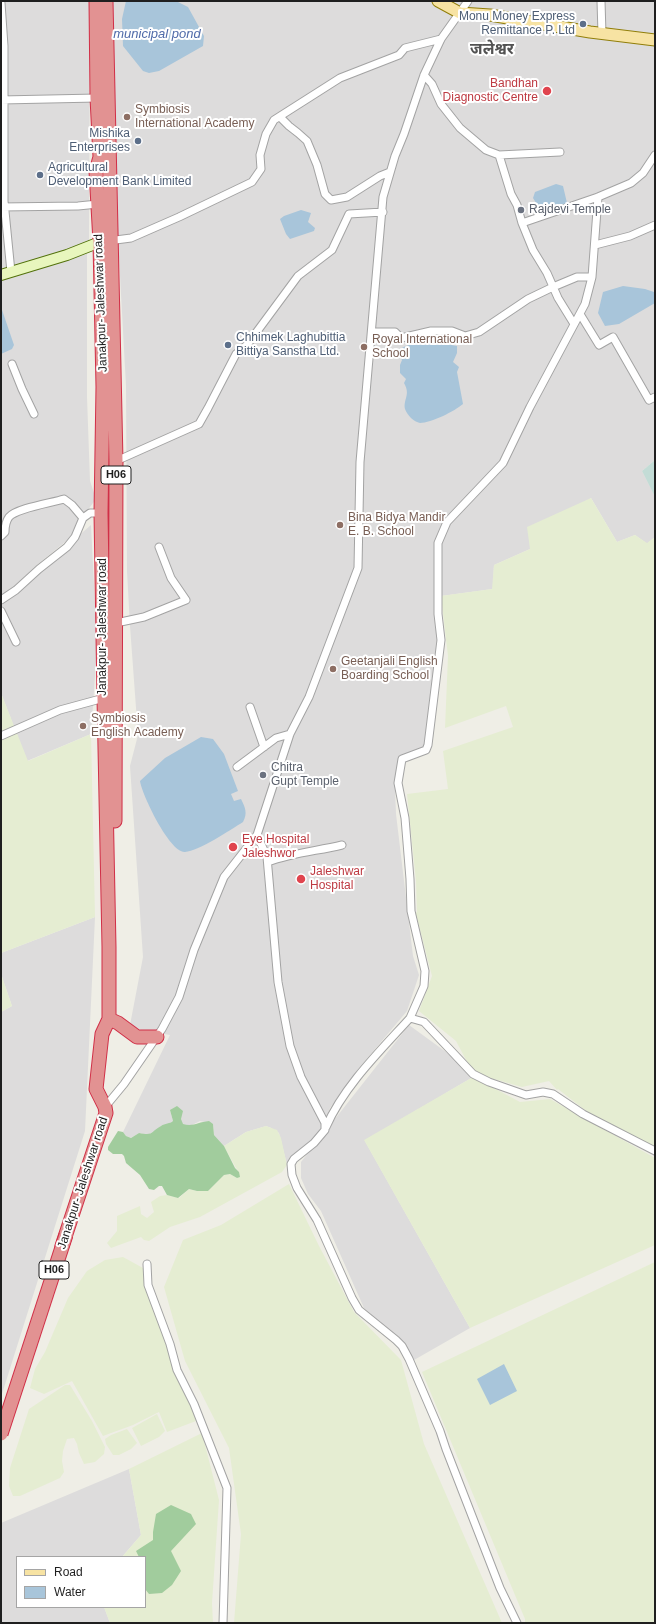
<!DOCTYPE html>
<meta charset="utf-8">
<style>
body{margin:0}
#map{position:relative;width:656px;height:1624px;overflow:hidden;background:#efeee6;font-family:Arial,sans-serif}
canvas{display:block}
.frame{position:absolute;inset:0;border:2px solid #1f1f1f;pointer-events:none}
.legend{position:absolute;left:16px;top:1556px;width:130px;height:52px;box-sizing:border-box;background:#fff;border:1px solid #a5a5a5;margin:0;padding:5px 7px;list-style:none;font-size:12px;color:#1f1f1f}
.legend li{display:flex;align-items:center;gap:8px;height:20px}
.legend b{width:20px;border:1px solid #a5a5a5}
</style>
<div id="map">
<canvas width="656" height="1624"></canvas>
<div class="frame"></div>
<ul class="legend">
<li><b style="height:5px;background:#f7e3a3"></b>Road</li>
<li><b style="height:11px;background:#a8c5da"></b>Water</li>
</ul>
</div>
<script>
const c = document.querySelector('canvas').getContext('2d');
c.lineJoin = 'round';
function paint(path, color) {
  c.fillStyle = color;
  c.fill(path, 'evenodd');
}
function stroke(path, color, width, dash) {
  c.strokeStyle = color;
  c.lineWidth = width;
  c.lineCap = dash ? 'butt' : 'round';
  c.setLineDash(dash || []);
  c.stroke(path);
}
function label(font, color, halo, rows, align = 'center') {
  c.font = font + ' Arial,"Noto Sans Devanagari",sans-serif';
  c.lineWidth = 4;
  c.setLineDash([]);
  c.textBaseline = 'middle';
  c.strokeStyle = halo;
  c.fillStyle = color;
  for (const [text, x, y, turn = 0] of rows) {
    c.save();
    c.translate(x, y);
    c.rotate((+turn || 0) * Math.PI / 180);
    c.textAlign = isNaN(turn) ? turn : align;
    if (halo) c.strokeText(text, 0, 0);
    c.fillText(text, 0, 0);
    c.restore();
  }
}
const residential = new Path2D(`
 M1 1H90L89 244 1 274Z
 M112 1H655V460L642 471 655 497V537L647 544 635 535 617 542 591 498 530 549 494 565 493 589 441 596 434 680 426 748 400 758 395 789 396 814 413 956 419 975 407 1011 360 1067 330 1108 322 1129 287 1165 279 1133 271 1128 266 1126 246 1132 224 1146 214 1135 213 1124 200 1121 190 1126 182 1124 181 1119 170 1110 173 1121 172 1123 161 1126 155 1132 147 1135 139 1133 131 1138 126 1136 123 1132 170 1035 141 1030 130 1025 143 957 130 766 138 735 130 626 127 571 126 386 118 239Z
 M87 254V397L90 481 96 499 84 515 70 538 38 564 9 591 1 596V277L15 272Z
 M91 525 97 647 91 734 27 761 1 693V603Z
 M95 917 85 1131 1 1397V1012L12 1006 1 974V953Z
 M409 1025 446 1052 473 1077 365 1141 470 1328 414 1360 395 1334 378 1321 364 1308 321 1211 308 1194 301 1178V1162Z
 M129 1469 141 1535 122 1557H17V1607H104L110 1623H1V1523Z`);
const farmland = new Path2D(`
 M591 498 617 542 635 535 647 543 655 537V1148L590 1114 558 1089 557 1090 549 1081 522 1087 473 1073 456 1041 419 1011 432 976 417 918 414 914 417 912 416 881 407 794 448 789 443 751 513 727 506 706 445 728 448 656 441 596 492 589 494 565 530 549 527 527Z
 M1 693 28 761 91 734 95 917 1 953Z
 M1 974 12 1006 1 1012Z
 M473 1077 520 1102 550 1099 655 1158V1245L470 1328 364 1140Z
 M266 1126 277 1130 281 1138 287 1165 282 1172 200 1217 170 1227 149 1241 144 1240 141 1237 111 1248 107 1243 117 1231V1216L140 1206 141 1214 147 1218 154 1212 151 1202 160 1196 167 1195 179 1198 189 1189 197 1191H208L224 1175 230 1174 237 1178 239 1172 236 1168 224 1146 246 1132Z
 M289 1184 319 1246 354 1312 401 1360 424 1444 502 1623H234L241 1534 229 1448 185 1361 164 1287 183 1240 221 1225Z
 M123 1257 143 1268 167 1342 189 1397 196 1421 167 1432 159 1412 133 1425 103 1436 72 1381 44 1394 30 1388 35 1369 45 1352 68 1298 87 1271 105 1260Z
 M655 1262V1623H525V1619L422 1372Z
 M65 1385H70L92 1421 105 1447 104 1454 95 1462 84 1464 79 1453 77 1444 74 1438 67 1439 63 1451 62 1461 64 1472 60 1478 20 1496H13L9 1486 10 1468 29 1409Z
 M157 1414 165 1431 159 1437 141 1446 132 1428Z
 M127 1429 137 1443 131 1449 119 1455H113L106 1444 105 1439 111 1435Z
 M202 1433 219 1500 212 1603 213 1623H110L104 1607H145V1557H122L141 1535 129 1469Z`);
const forest = new Path2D(`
 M177 1106 183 1111 181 1119 183 1124C193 1127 198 1122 209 1121L213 1124 214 1135 224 1146 235 1168 239 1172 240 1177 237 1178 230 1174 224 1175 208 1191H197L189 1189 178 1198 167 1195 162 1186H159L154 1190 149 1189 140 1175 126 1163 124 1156 122 1154H113L108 1150V1147L118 1131 123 1132 126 1136 131 1138 139 1133C154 1136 150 1132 161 1126 165 1123 170 1124 173 1121L170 1110Z
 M171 1505 191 1514 196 1524 171 1551 181 1571 172 1585 162 1593 149 1594 145 1589V1557H139L136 1551 153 1540V1532L156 1514Z`);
const wetland = new Path2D(`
 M655 460V497L642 471Z`);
const water = new Path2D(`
 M126 1H176L188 7 204 36 203 46 159 71 149 73 143 71 123 46 122 19Z
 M556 184 563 186 567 203 547 214 541 211 533 198 535 192Z
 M301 210 311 213 308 222 315 228 314 231 290 239 286 234 280 219 284 216Z
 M623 286 645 289 654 292 655 303 619 324 605 326 598 313 603 292Z
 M1 307 14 345 12 349 1 354Z
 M430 341 457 346V353L453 362 459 367 457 372 463 404C455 411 431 423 420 423 414 422 407 415 405 409 403 399 411 395 404 383L406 379 400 373V365L402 360 398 352C402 344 421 343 430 341Z
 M201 737 213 739 224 754 238 791 231 794 234 801 241 799C245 807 248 813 243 822 230 830 199 851 185 852 170 853 142 795 140 781L165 758Z
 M504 1364 517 1391 490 1405 477 1379Z`);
const street = new Path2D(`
 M601 1 602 34
 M1 3 4 46V201L11 272
 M424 75 432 84 441 104 460 128 486 150 499 155 560 152
 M1 100 97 98
 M280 117 289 126 298 133 307 141 317 165 325 194 331 200 347 197 380 176 390 172
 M499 155 511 194 517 205 522 223 598 197 631 183 643 173 655 155
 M598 197 592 277 585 304 530 407 503 463 447 522 438 543V614L441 640 428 745 426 750 402 759 398 783 405 818 410 879 411 911 425 971 424 986 410 1018 424 1022 473 1074 489 1082 526 1095 543 1092 553 1094 583 1114 655 1151
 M1 207 78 206 98 204
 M522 223 533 250 547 273 558 298 574 324
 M108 241 131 238 179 217 252 182 261 169 260 155 266 134 274 120 340 78 399 55 405 48 441 39
 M595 245 630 236 655 225
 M580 314 599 345 613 337 649 400 655 397
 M372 332H395L401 338 431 331H452L465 336 479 332 528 299 553 287 577 277H592
 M12 364 22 389 34 414
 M116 461 199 424 208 408 236 354 247 345 298 276 332 250 349 214 383 212
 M1 536 5 532C5 526 6 521 9 517 17 508 51 503 64 499L72 505 83 518
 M1 600 16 590 39 569 67 547 75 537 83 518 90 513H101
 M1 611 16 642
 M116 623 144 617 186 600 171 578 159 547
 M250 707 264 747
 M1 736 60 710 104 698
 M237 767 276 738 290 734
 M257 835 267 857 278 982 290 1046 301 1077 325 1123V1130L314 1143 294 1159 291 1164 292 1175 297 1188 317 1220 352 1298 359 1310 396 1340 402 1346 409 1359 440 1431 446 1449 500 1588 517 1623
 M268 862C292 853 317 851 342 845
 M105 1107 124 1084 162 1029 179 997 194 950 224 877 257 835 290 734 309 697 358 568 360 462 383 197 395 156 404 134 424 75 441 39 468 1
 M326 1127C344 1086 380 1051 410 1018
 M147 1264 148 1285 170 1344 177 1370 194 1404 227 1488 223 1623`);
const secondary = new Path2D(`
 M1 275 67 255 100 242`);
const primary = new Path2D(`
 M438 1 460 13 490 15 590 32 655 40`);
const highway = new Path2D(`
 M106 1 116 461 115 821
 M109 1019 118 1023 137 1037H157
 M62 1246 106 1113 105 1107 96 1089 102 1034 109 1019V947L104 698 101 513 103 387 100 242 96 171 100 157 97 98 96 1`);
const highwayBridge = new Path2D(`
 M1 1434 66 1235`);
const markers = [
 [583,24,4,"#5c6f8a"],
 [547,91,5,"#e0444e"],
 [127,117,4,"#8d6e63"],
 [138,141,4,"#5c6f8a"],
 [40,175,4,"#5c6f8a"],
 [521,210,4,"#6b7280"],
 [228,345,4,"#5c6f8a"],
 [364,347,4,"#8d6e63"],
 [340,525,4,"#8d6e63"],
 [333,669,4,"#8d6e63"],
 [83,726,4,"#8d6e63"],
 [263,775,4,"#6b7280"],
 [233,847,5,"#e0444e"],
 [301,879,5,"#e0444e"]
];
const shields = [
 [116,475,30],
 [54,1270,30]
];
const shieldNames = [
 ["H06",116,475],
 ["H06",54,1270]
];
const serviceNames = [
 ["Monu Money Express",575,17],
 ["Remittance P. Ltd",575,31],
 ["Mishika",130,134],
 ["Enterprises",130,148],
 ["Agricultural",48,168,"left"],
 ["Development Bank Limited",48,182,"left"],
 ["Chhimek Laghubittia",236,338,"left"],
 ["Bittiya Sanstha Ltd.",236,352,"left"]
];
const healthNames = [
 ["Bandhan",538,84,"right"],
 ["Diagnostic Centre",538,98,"right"],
 ["Eye Hospital",242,840],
 ["Jaleshwor",242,854],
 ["Jaleshwar",310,872],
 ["Hospital",310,886]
];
const educationNames = [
 ["Symbiosis",135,110],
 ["International Academy",135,124],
 ["Royal International",372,340],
 ["School",372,354],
 ["Bina Bidya Mandir",348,518],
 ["E. B. School",348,532],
 ["Geetanjali English",341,662],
 ["Boarding School",341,676],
 ["Symbiosis",91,719],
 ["English Academy",91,733]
];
const worshipNames = [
 ["Rajdevi Temple",529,210],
 ["Chitra",271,768],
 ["Gupt Temple",271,782]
];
const streetNames = [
 ["Janakpur- Jaleshwar road",101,303,-92],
 ["Janakpur- Jaleshwar road",103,627,-90],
 ["Janakpur- Jaleshwar road",83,1183,-72]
];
const waterNames = [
 ["municipal pond",157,34]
];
const districtNames = [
 ["जलेश्वर",492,50]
];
paint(residential, '#dddcdc');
paint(farmland, '#e5edd2');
paint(forest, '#a1cc9d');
paint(wetland, '#c3dcd6');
paint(water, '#a8c5da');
stroke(street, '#a3a3a3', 9);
stroke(secondary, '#52710b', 12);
stroke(primary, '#917e09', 13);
stroke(highway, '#d12f47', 15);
stroke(street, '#fff', 7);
stroke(secondary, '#e8f6bd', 10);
stroke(primary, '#f7e3a3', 11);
stroke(highway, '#e29292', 13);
stroke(highwayBridge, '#d12f47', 15, []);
stroke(highwayBridge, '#e29292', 13);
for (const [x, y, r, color] of markers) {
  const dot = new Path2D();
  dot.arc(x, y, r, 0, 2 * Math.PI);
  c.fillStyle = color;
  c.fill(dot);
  stroke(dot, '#fff', 1.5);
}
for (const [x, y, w] of shields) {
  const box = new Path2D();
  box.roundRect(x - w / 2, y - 9, w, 18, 3);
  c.fillStyle = '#fff';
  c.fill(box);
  stroke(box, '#1f1f1f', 1);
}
label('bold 11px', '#1f1f1f', null, shieldNames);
label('12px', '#4e5e75', '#fff', serviceNames, 'right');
label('12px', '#be3a42', '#fff', healthNames, 'left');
label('12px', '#785e54', '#fff', educationNames, 'left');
label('12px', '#5b616d', '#fff', worshipNames, 'left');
label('12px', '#1f1f1f', '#fff', streetNames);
label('italic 13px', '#506ba9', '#fff', waterNames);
label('bold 16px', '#525252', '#fff', districtNames);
</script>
